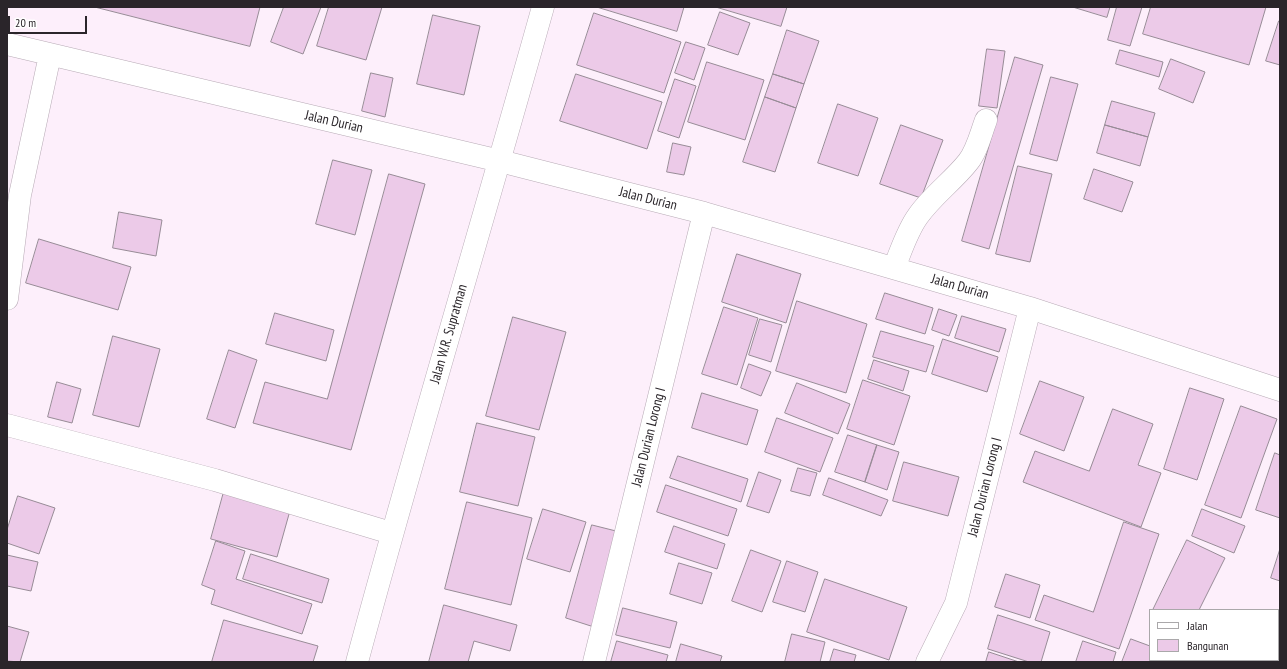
<!DOCTYPE html>
<style>
body{margin:0}
#map{position:relative;width:1287px;height:669px;overflow:hidden;background:#fdeffb;font-family:"PT Sans Narrow",sans-serif}
canvas{display:block}
.frame{position:absolute;inset:0;border:8px solid #2a252a;pointer-events:none}
.legend{position:absolute;left:1149px;top:609px;width:130px;height:52px;box-sizing:border-box;background:#fff;border:1px solid #aaa8aa;margin:0;padding:5px 7px;list-style:none;font-size:12px;color:#2a252a}
.legend li{display:flex;align-items:center;gap:8px;height:20px}
.legend b{width:20px;border:1px solid #aaa8aa}
.scale{position:absolute;left:8px;top:16px;width:79px;height:18px;box-sizing:border-box;border:2px solid #2a252a;border-top:0;padding-left:5px;font-size:12px;line-height:14px;white-space:nowrap;color:#2a252a;-webkit-text-stroke:3px #fff;paint-order:stroke}
</style>
<div id="map">
<canvas width="1287" height="669"></canvas>
<div class="frame"></div>
<ul class="legend">
<li><b style="height:5px;background:#fff"></b>Jalan</li>
<li><b style="height:11px;background:#eccae8"></b>Bangunan</li>
</ul>
<div class="scale">20 m</div>
</div>
<script>
const c = document.querySelector('canvas').getContext('2d');
c.lineJoin = 'round';
function paint(path, color) {
  c.fillStyle = color;
  c.fill(path, 'evenodd');
}
function stroke(path, color, width, dash) {
  c.strokeStyle = color;
  c.lineWidth = width;
  c.lineCap = dash ? 'butt' : 'round';
  c.setLineDash(dash || []);
  c.stroke(path);
}
function label(font, color, halo, rows, align = 'center') {
  c.font = font + ' "PT Sans Narrow",sans-serif';
  c.lineWidth = 4;
  c.setLineDash([]);
  c.textBaseline = 'middle';
  c.strokeStyle = halo;
  c.fillStyle = color;
  for (const [text, x, y, turn = 0] of rows) {
    c.save();
    c.translate(x, y);
    c.rotate((+turn || 0) * Math.PI / 180);
    c.textAlign = isNaN(turn) ? turn : align;
    if (halo) c.strokeText(text, 0, 0);
    c.fillText(text, 0, 0);
    c.restore();
  }
}
const building = new Path2D(`
 M95 7H260L250 46Z
 M284 7H321L303 54 271 42Z
 M329 7H382L366 60 317 46Z
 M597 7H684L677 31Z
 M716 7H787L781 26Z
 M1073 7H1110L1107 17Z
 M1117 7H1142L1130 46 1108 40Z
 M1151 7H1266L1249 65 1143 34Z
 M720 12 750 23 738 55 708 45Z
 M594 13 681 42 664 93 577 65Z
 M433 15 480 26 464 95 417 84Z
 M1279 21H1280V65L1266 61Z
 M787 30 819 41 804 84 773 74Z
 M686 42 705 48 694 80 675 73Z
 M987 49 1005 51 997 108 979 106Z
 M1120 50 1163 62 1159 77 1116 64Z
 M1015 57 1043 65 989 249 962 241Z
 M1171 59 1205 72 1193 103 1159 89Z
 M707 62 764 80 745 140 688 122Z
 M371 73 393 78 385 117 362 111Z
 M576 74 662 102 647 149 560 121Z
 M773 74 804 84 796 108 765 97Z
 M1051 77 1078 84 1057 161 1030 154Z
 M675 79 696 86 679 138 658 131Z
 M765 97 796 108 775 172 743 162Z
 M1112 101 1155 113 1148 137 1105 125Z
 M838 104 878 118 858 176 818 163Z
 M901 125 943 140 921 198 880 184Z
 M1105 125 1148 137 1140 166 1097 153Z
 M673 143 691 147 684 175 667 172Z
 M333 160 372 170 355 235 316 224Z
 M1018 166 1052 174 1030 262 996 254Z
 M1094 169 1133 182 1122 212 1084 199Z
 M389 174 425 184 351 450 253 423 265 382 327 399Z
 M119 212 162 220 156 256 113 248Z
 M39 239 131 267 118 310 26 283Z
 M737 254 801 274 786 323 722 302Z
 M885 293 933 308 925 334 876 319Z
 M797 301 867 324 846 393 776 371Z
 M724 307 758 318 737 385 702 374Z
 M939 309 957 315 949 336 932 330Z
 M275 313 334 330 326 361 266 344Z
 M962 316 1006 329 999 352 955 338Z
 M513 317 566 332 539 430 486 416Z
 M760 319 782 325 771 362 749 355Z
 M881 331 934 346 926 372 873 357Z
 M113 336 160 349 139 427 93 415Z
 M943 339 998 357 987 392 932 374Z
 M229 350 257 360 235 428 207 419Z
 M874 360 909 371 903 391 868 379Z
 M749 364 771 372 761 396 741 388Z
 M863 380 910 396 894 445 847 429Z
 M1040 381 1084 397 1064 451 1020 434Z
 M57 382 81 389 72 423 48 417Z
 M797 383 850 404 838 434 785 413Z
 M1190 388 1224 399 1197 480 1164 469Z
 M702 393 758 410 747 445 692 428Z
 M1241 406 1277 419 1241 518 1205 505Z
 M1113 409 1153 424 1138 465 1161 473 1141 527 1023 482 1035 451 1089 471Z
 M777 418 833 438 820 472 765 452Z
 M477 423 535 437 518 506 460 492Z
 M848 435 877 445 865 482 835 472Z
 M877 445 899 452 887 490 865 482Z
 M1275 453 1280 455V518L1256 510Z
 M678 456 748 479 741 502 670 478Z
 M904 462 959 477 948 516 893 501Z
 M798 468 817 473 810 496 791 491Z
 M759 472 781 480 769 513 747 506Z
 M829 478 888 500 881 516 823 495Z
 M666 485 737 509 728 536 657 512Z
 M225 488 291 507 277 557 211 539Z
 M18 496 55 508 39 554 7 543V530Z
 M467 502 532 518 511 605 445 589Z
 M543 509 586 522 570 572 527 559Z
 M1202 509 1245 526 1234 553 1192 536Z
 M1124 522 1159 534 1119 649 1035 620 1044 595 1093 612Z
 M592 525 620 532 594 627 566 618Z
 M674 526 725 544 717 569 665 552Z
 M1187 540 1225 558 1199 610H1153Z
 M216 541 245 551 236 579 312 604 302 634 211 604 215 590 202 585Z
 M1280 549V581L1271 578Z
 M751 550 781 561 762 612 732 601Z
 M251 554 329 579 322 603 243 579Z
 M7 555 38 562 31 591 7 586Z
 M787 561 818 572 805 612 773 602Z
 M679 563 712 573 702 604 670 594Z
 M1006 574 1040 585 1030 618 995 607Z
 M825 579 907 607 889 660 807 632Z
 M444 605 517 625 510 651 474 641 468 662H429Z
 M623 608 677 622 670 648 616 635Z
 M998 615 1050 632 1041 662H1029L988 649Z
 M224 620 318 646 313 662H212Z
 M7 626 29 632 20 662 7 661Z
 M792 634 825 642 820 662H785Z
 M1131 639 1150 646V660H1157L1156 662H1122Z
 M617 641 668 655 666 662H611Z
 M1083 641 1116 652 1113 662H1076Z
 M681 644 722 656 720 662H676Z
 M1280 644V660L1278 659V650Z
 M834 649 856 655 854 662H830Z
 M989 652 1019 662H986Z`);
const minor = new Path2D(`
 M7 44 500 161 704 213 1030 308 1280 390
 M894 268C901 251 907 231 918 216 932 196 953 181 968 162 977 151 981 133 986 120
 M7 299 20 195 50 55
 M7 425 215 480 391 533
 M357 662C416 443 482 225 543 7
 M594 662 704 213
 M927 662 956 603 1030 308`);
const streetNames = [
 ["Jalan Durian",334,122,13],
 ["Jalan Durian",648,199,14],
 ["Jalan Durian",960,287,16],
 ["Jalan W.R. Supratman",449,334,-74],
 ["Jalan Durian Lorong I",649,437,-76],
 ["Jalan Durian Lorong I",985,487,-76]
];
paint(building, '#eccae8');
stroke(building, '#978b96', 1);
stroke(minor, '#b8abb6', 23);
stroke(minor, '#fff', 22);
label('14px', '#2a252a', '#fff', streetNames);
</script>
